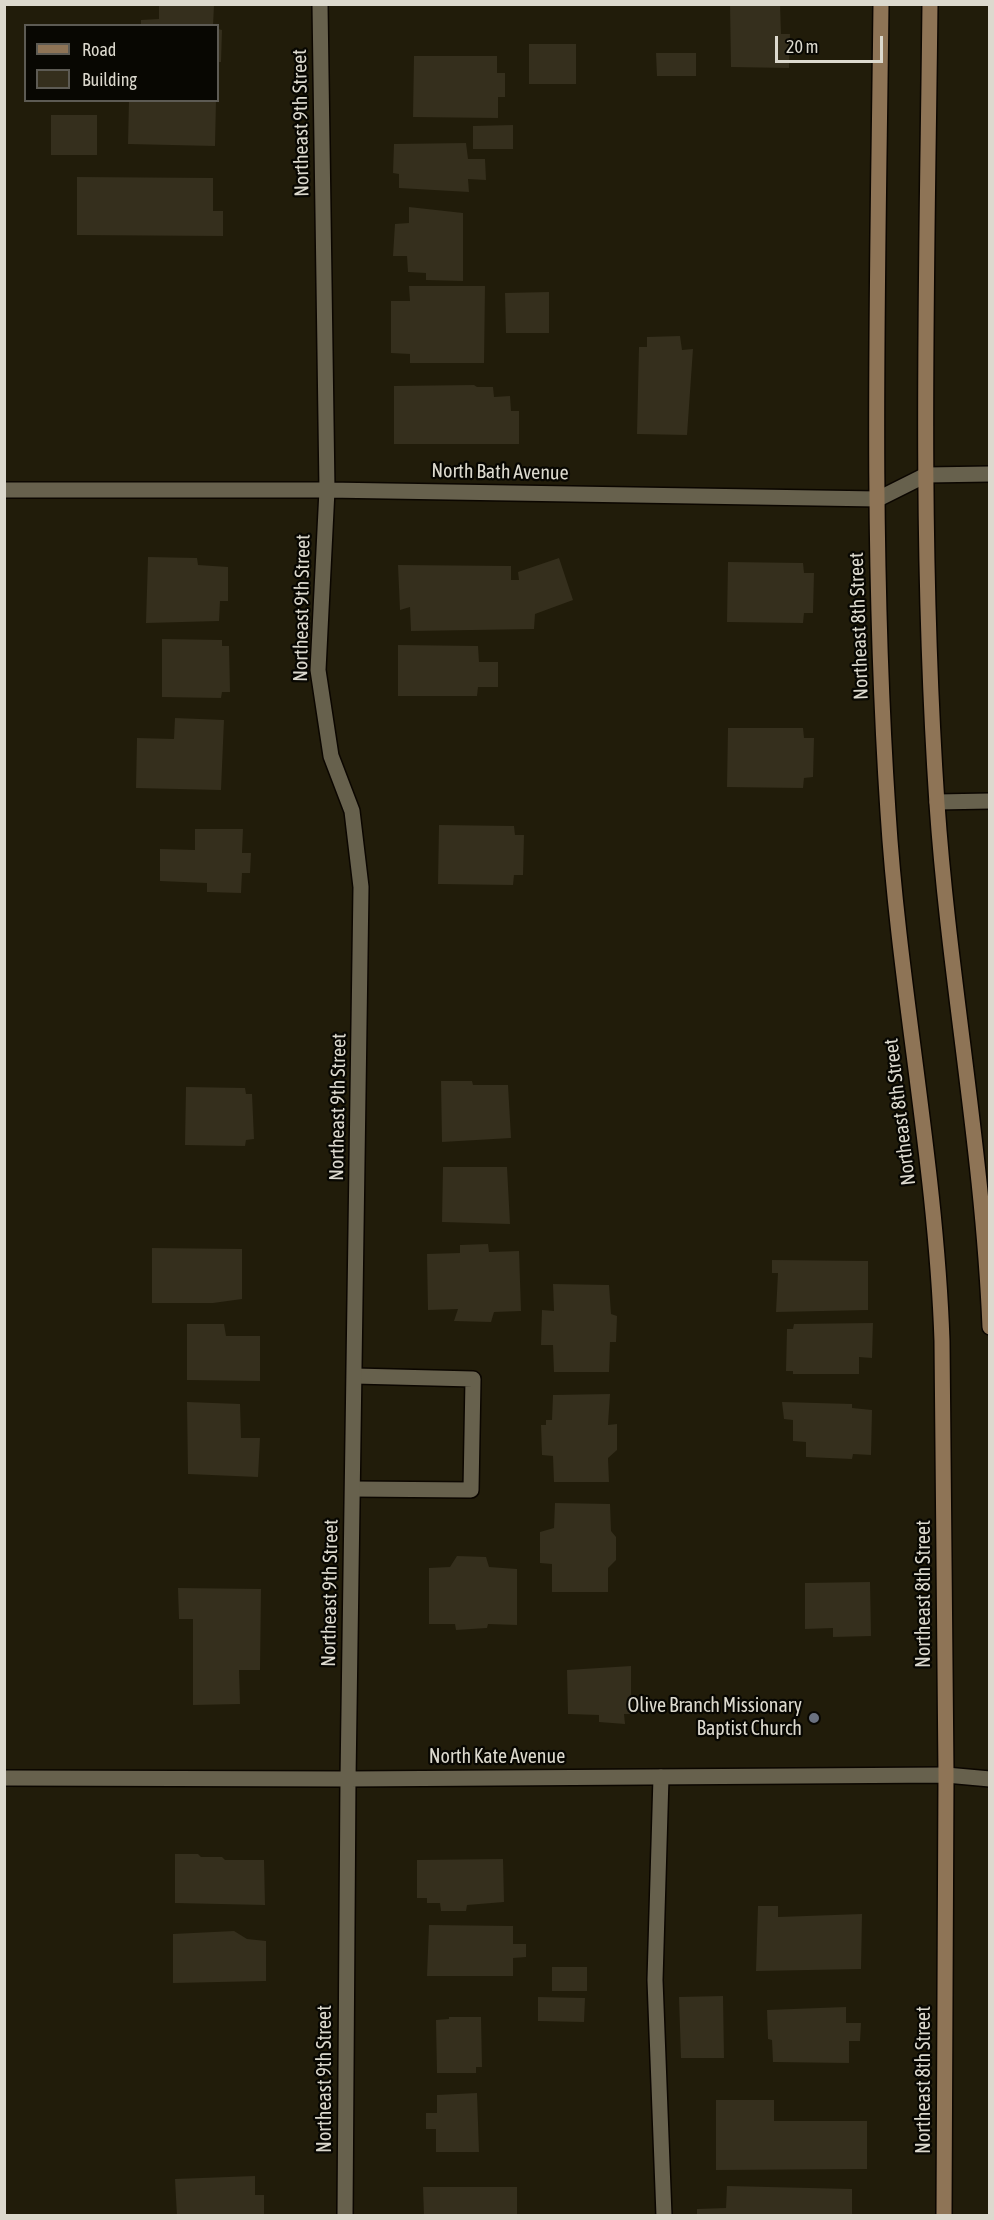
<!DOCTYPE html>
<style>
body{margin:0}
#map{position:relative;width:994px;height:2220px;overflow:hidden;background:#211c0a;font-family:"Asap Condensed",sans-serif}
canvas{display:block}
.frame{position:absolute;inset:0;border:6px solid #dcd9ce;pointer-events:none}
.legend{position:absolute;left:24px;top:24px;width:195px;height:78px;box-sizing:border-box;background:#080702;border:2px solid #5d5b54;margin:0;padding:8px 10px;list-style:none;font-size:18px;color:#dcd9ce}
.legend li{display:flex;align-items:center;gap:12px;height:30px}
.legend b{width:30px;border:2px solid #5d5b54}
.scale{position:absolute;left:775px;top:36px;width:108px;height:27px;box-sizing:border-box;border:3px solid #dcd9ce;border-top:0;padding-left:8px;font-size:18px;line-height:21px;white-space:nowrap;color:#dcd9ce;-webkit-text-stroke:4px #080702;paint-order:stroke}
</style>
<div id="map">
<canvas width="994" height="2220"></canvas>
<div class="frame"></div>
<ul class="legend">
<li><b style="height:8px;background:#8e7456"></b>Road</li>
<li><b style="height:16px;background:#352f1d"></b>Building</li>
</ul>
<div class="scale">20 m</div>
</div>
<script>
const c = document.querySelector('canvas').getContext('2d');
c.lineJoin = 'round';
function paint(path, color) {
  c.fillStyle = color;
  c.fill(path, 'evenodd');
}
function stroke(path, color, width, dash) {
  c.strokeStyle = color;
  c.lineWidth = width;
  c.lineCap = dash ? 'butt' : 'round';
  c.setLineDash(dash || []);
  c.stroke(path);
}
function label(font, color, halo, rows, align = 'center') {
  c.font = font + ' "Asap Condensed",sans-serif';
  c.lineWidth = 4.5;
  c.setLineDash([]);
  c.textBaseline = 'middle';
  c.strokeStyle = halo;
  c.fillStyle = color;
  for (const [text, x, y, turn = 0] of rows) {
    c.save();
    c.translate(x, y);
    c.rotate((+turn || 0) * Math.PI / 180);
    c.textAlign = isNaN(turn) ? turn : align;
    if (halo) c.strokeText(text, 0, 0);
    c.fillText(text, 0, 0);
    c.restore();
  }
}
const building = new Path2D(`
 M159 4 214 5 213 26H141V20L159 19Z
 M730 4H780L781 34H790L789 68 731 67Z
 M218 29 222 30 221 62H218Z
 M529 44H576V84H529Z
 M656 53H696V76H657Z
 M414 56H497V73H505V97H498V118L413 117Z
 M129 100H216L215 146 128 144Z
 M51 115H97V155H51Z
 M513 125V149H473V126Z
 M466 143 468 159H485L486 180 468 179 469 192 399 188V174L393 173 394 144Z
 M77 177 213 178V211H223V236L77 235Z
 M409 207 463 213V281L426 280V273L408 272 407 256H393L395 224 409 223Z
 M409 286H485L484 363H410V354L391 353V301H410Z
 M549 292V333H506L505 293Z
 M680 336 682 350 693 349 687 435 637 434 639 347H647V337Z
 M474 385 477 387H493L494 397 510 396 511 411H519V444H394V386Z
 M148 557 197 558 198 565 228 567V601H220L219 621 146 623Z
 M559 558 573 600 535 614 534 629 411 631 410 607 400 610 398 565 511 566V580H519L518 572Z
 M728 562 803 563 804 573H814L813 613H804L803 623 727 622Z
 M162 639 222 640V646H229L230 692H222L221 698 162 697Z
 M398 645 478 646 479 662H498V687H478L477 696H398Z
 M175 718 224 720 221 790 136 788 137 738 174 739Z
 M728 728H803L804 738H814L813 777 804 778 803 788 727 787Z
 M439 825 514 826 515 835H524L523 875H514L513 885 438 884Z
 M195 829H243L242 853H251L250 873H242L241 893 207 892V883L160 881V849L195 850Z
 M441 1081H472L473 1085H508L511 1138 442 1142Z
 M186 1087 245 1088 246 1094H252L254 1139 246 1140 245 1146 185 1145Z
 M443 1167H507L510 1224 442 1222Z
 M488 1244 489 1252 519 1251 521 1311 494 1312 491 1322 454 1321 458 1309 428 1310 427 1254 460 1253V1245Z
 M152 1248 242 1249V1299L213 1303H152Z
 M772 1260 868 1261V1310L776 1312 778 1273H772Z
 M553 1284 609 1285 611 1314 617 1316 616 1342H610L609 1372H554L553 1345H541L542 1310 554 1311Z
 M873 1323 872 1358 859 1357V1374H793V1371H786L787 1329H793L794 1324Z
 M187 1324H224L226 1336H260V1381L187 1380Z
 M610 1394 608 1425 617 1424V1450L608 1458 609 1482H554L553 1456 542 1455 541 1425H546V1420H552L553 1395Z
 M187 1402 240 1404 241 1438H260L258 1477 188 1474Z
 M782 1402 852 1404V1408L872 1410 871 1455 853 1454 852 1459 806 1457V1442L793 1441V1420L784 1419Z
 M555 1503 610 1504 611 1531 616 1537V1560L608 1568V1592H552V1564L540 1563V1532L554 1528Z
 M457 1556 486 1557 489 1567 517 1569V1625L488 1624 487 1628 456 1630 455 1624H429V1568L450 1567Z
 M870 1582 871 1636 833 1637V1628L805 1629V1583Z
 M178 1588 261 1589 260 1670H239L240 1704 193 1705V1619H179Z
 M631 1666V1714H624L625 1724 599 1722V1715L568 1714 567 1670Z
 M175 1854H198L201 1857H222L225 1860H264L265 1905 175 1903Z
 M503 1859 504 1902 467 1905 466 1911H441L440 1903H427V1898H417V1860Z
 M758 1906H778V1917L862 1914 861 1969 756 1971Z
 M429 1925 513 1926V1944H526V1957L513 1958V1976H427Z
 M234 1931 247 1939 266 1941V1981L173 1983V1934Z
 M552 1967H587V1991H552Z
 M723 1996 724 2058H681L679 1997Z
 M538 1997 585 1998 584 2022 538 2021Z
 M846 2007V2023H861L860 2041H849V2063L773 2062 772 2040 768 2039 767 2010Z
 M449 2017H481L482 2067H476V2073H437L436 2020 449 2019Z
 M477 2093 479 2152H436V2129H426V2113H437V2095Z
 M716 2100H774V2121H867V2169L716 2170Z
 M255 2176V2195H264V2216H177L175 2179Z
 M727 2186 852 2189V2216H697V2209L726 2208Z
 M423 2187H517V2216H424Z`);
const service = new Path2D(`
 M937 802 990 801
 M353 1489 471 1490 473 1379 355 1376
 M661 1777 655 1980 664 2216`);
const minor = new Path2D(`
 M320 4 327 490 318 670 331 756 352 811 361 887 348 1779 345 2216
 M4 490H327L878 499 926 475 990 474
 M4 1778 348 1779 946 1775 990 1779`);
const secondary = new Path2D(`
 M881 4C878 274 870 543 888 812 899 989 936 1164 942 1341L946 1775 944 2216
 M930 4C927 271 919 538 937 804 949 979 983 1152 990 1327`);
const markers = [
 [814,1718,6,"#6b7280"]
];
const streetNames = [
 ["Northeast 9th Street",301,123,-91],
 ["North Bath Avenue",500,472,1],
 ["Northeast 9th Street",302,608,-89],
 ["Northeast 8th Street",859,626,-92],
 ["Northeast 9th Street",338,1107,-89],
 ["Northeast 8th Street",900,1112,-97],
 ["Northeast 9th Street",330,1593,-89],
 ["Northeast 8th Street",924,1594,-90],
 ["North Kate Avenue",497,1757],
 ["Northeast 9th Street",325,2079,-90],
 ["Northeast 8th Street",924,2080,-90]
];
const poiNames = [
 ["Olive Branch Missionary",802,1706],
 ["Baptist Church",802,1729]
];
paint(building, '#352f1d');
stroke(service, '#0b0600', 18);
stroke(minor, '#0b0600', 18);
stroke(secondary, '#0b0600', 18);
stroke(service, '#67614d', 15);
stroke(minor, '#67614d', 15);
stroke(secondary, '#8e7456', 15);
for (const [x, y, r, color] of markers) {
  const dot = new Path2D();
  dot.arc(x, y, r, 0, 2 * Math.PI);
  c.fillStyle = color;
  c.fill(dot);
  stroke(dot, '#080702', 2);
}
label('20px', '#dcd9ce', '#080702', streetNames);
label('20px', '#dcd9ce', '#080702', poiNames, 'right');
</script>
